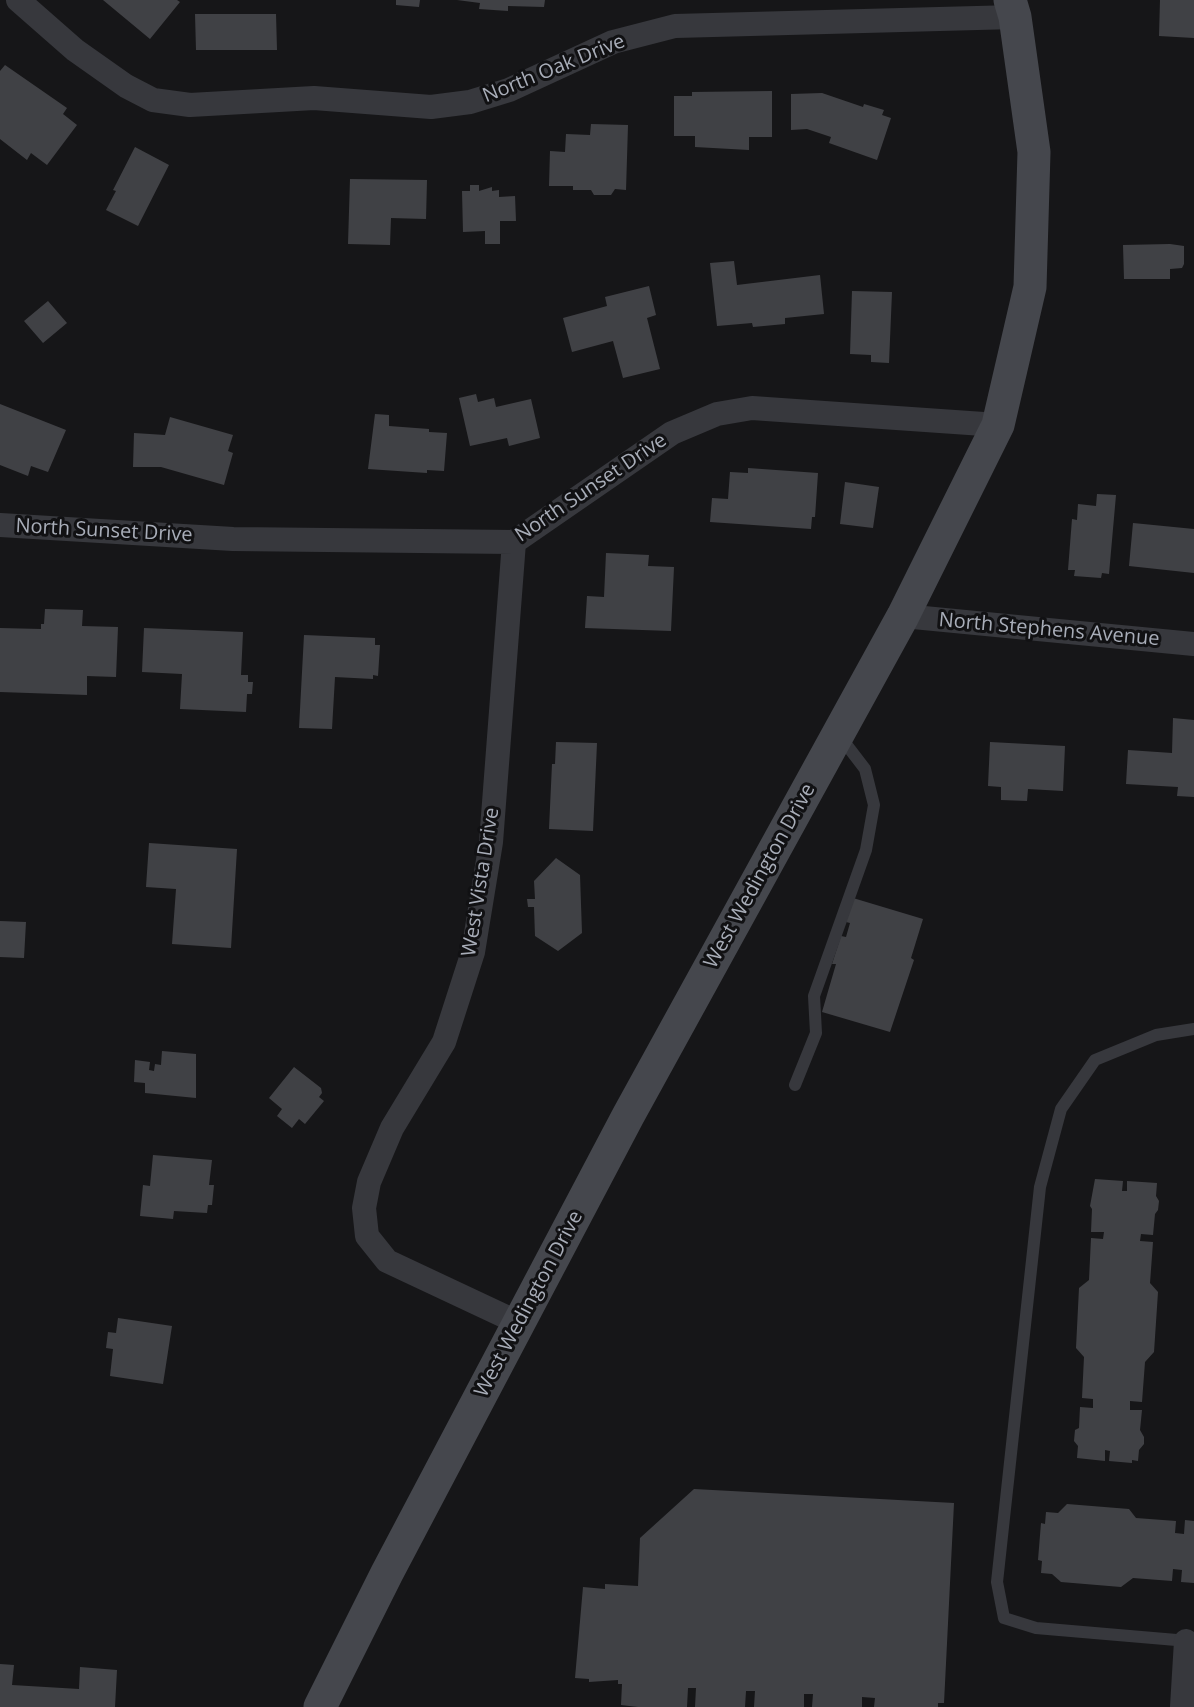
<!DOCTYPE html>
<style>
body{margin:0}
canvas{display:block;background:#161618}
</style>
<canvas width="1194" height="1707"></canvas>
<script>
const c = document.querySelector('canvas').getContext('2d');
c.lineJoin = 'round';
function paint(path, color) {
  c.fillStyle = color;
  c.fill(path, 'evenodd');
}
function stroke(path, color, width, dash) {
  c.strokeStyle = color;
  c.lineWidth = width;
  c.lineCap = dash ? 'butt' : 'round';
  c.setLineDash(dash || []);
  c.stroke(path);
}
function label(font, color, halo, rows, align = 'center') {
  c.font = font + ' "Open Sans",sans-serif';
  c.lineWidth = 6;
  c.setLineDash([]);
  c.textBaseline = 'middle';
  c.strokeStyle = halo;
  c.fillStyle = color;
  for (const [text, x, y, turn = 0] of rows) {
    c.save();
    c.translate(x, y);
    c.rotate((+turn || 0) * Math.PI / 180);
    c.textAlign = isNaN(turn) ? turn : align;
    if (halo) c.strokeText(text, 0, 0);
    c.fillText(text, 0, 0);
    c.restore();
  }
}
const building = new Path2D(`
 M103 0H177L180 2 150 39Z
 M396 0H420L419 7 396 5Z
 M457 0H545L544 7 508 6V11L479 9 480 3Z
 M1160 0H1194V38L1159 36Z
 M195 14H276L277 50H196Z
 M5 65 67 108 63 114 77 125 47 165 31 153 27 160 0 139V71Z
 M772 91V137H749V150L695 147V136H674V96H692V92Z
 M822 93 863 107 864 104 884 110 882 115 891 118 877 160 829 143 831 137 807 129 791 130V94Z
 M591 124 628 125 626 190 615 189 611 195H594L591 190H573V186H549L550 151 565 152 566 134 590 135Z
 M135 147 169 165 138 226 106 210 116 191 113 190Z
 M350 179 427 180 426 219 391 218 390 245 348 244Z
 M470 185H479V191L492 187V191L499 190V197L515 196 516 221H500V244H485V231L463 232 462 191H470Z
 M1170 244 1184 246V264L1182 268 1170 269V279H1124L1123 245Z
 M734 261 737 285 820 275 824 314 785 318V324L753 327 752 323 717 326 710 263Z
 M649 286 656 315 647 318 660 369 623 378 613 341 572 352 563 318 607 306 605 297Z
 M852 291 892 292 889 363 871 362V355L850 354Z
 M48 301 67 323 43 343 24 321Z
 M476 394 478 402 494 398 496 407 531 399 540 438 509 446 507 438 470 446 459 398Z
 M0 404 66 430 48 472 31 466 28 476 0 465Z
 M375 414 389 415V426L429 429V432L447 433 444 471 427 470V473L368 469Z
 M170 417 233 435 228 451 233 453 224 485 161 467H133L134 433 165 435Z
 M748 468 818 473 815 517H812L811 529 710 522 712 498 728 499 730 472 748 473Z
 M845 482 879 487 873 528 840 524Z
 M1097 494 1116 495 1109 574 1102 573 1101 578 1074 576 1075 570H1068L1072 519 1077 520 1078 504 1096 506Z
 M1133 523 1194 529V573L1129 566Z
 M606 553 649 555 648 566 674 567 671 631 585 628 587 596 604 597Z
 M45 609 83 610 82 626 118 627 116 677 87 676V695L0 692V628L41 629V624H44Z
 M144 628 243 632 241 675H248V682H253L252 694H247L246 712 180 709 182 674 142 672Z
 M304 635 375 638V645H380L378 676 373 675V679L335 677 332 729 299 728Z
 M1173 718 1194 720V797L1177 796 1178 787 1126 784 1128 750 1172 753Z
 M556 742 597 743 593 831 549 829 552 764H555Z
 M990 742 1065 746 1063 791 1028 789 1027 801 1001 800V787L988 786Z
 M149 843 237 849 231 948 172 944 176 889 146 887Z
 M556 858 580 875 582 933 558 951 535 936 534 907H528L527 899H535L534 881Z
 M853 898 923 919 911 958 914 960 890 1032 822 1012 836 964H832L841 936 846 937 850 923 846 922Z
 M0 921 26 922 24 958 0 957Z
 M162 1051 196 1054V1098L145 1093V1083L134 1082 135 1060 150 1062 149 1070 154 1071 155 1064 161 1065Z
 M294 1067 321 1088 322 1093 319 1097 324 1101 305 1124 299 1119 292 1128 277 1116 282 1109 269 1098Z
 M153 1155 212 1160 209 1185H214L212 1205H208L207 1213 174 1211 173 1219 140 1216 143 1185 150 1186Z
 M1095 1179 1123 1181 1122 1191H1127V1181L1157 1183 1156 1196 1159 1201 1158 1210 1155 1214 1153 1235 1141 1234 1140 1241 1153 1242 1150 1283 1158 1292 1154 1352 1145 1362 1142 1402 1130 1401V1410H1142L1140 1430 1144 1437V1444L1139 1450 1138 1461 1132 1460V1463L1109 1461 1110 1451 1105 1450V1461L1077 1458 1078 1446 1074 1441 1075 1430 1079 1428 1080 1407 1093 1408V1399L1082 1398 1084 1357 1076 1348 1079 1288 1089 1280 1091 1238 1103 1239 1104 1232H1091L1092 1209 1090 1206Z
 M118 1318 172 1326 163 1384 110 1376 113 1349 106 1348 108 1332 116 1333Z
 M694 1489 954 1503 944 1703H938V1707H874L875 1698 862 1697V1707H812L813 1694H804V1707H754L755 1691H746L745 1707H695L696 1688H688L687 1707H638L621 1705 622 1684H618V1680L589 1682V1679L575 1678 583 1587 605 1589V1584L638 1586 640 1538Z
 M1067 1504 1129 1509 1136 1518 1176 1521 1175 1533 1184 1534 1185 1520 1194 1521V1583L1181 1582 1182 1570 1173 1569 1172 1581 1133 1578 1121 1587 1061 1582 1052 1574 1041 1573 1042 1561 1038 1560 1041 1523 1045 1524 1046 1512 1058 1513Z
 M0 1664 14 1665 12 1685 79 1689 80 1667 117 1670 115 1707H0Z`);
const lane = new Path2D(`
 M795 1085 816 1033 814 996 866 850 874 805 865 769 839 735
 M1188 1641 1036 1628 1004 1618 997 1582 1040 1187 1061 1109 1095 1060 1156 1035 1194 1029`);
const street = new Path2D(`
 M18 0 75 50 126 86 153 100 190 105 314 98 431 107 470 102 509 90 613 42 675 26 1015 17
 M0 525 233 539 514 542 672 433 717 414 752 408 998 425
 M514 542 491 842 473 952 444 1042 392 1128 369 1182 364 1208 367 1236 387 1261 519 1323
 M903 616 1194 644
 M1182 1707 1186 1641`);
const secondary = new Path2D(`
 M320 1707 387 1573 628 1116 903 616 998 425 1030 287 1034 152 1015 17 1010 0`);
const streetNames = [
 ["North Oak Drive",554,69,-22],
 ["North Sunset Drive",591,488,-34],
 ["North Sunset Drive",104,531,3],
 ["North Stephens Avenue",1049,630,5],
 ["West Wedington Drive",760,876,-61],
 ["West Vista Drive",481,882,-81],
 ["West Wedington Drive",529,1304,-62]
];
paint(building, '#404145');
stroke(lane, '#37383d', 12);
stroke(street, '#37383d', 24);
stroke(secondary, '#45474d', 33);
label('20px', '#a8adb8', '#111113', streetNames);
</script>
